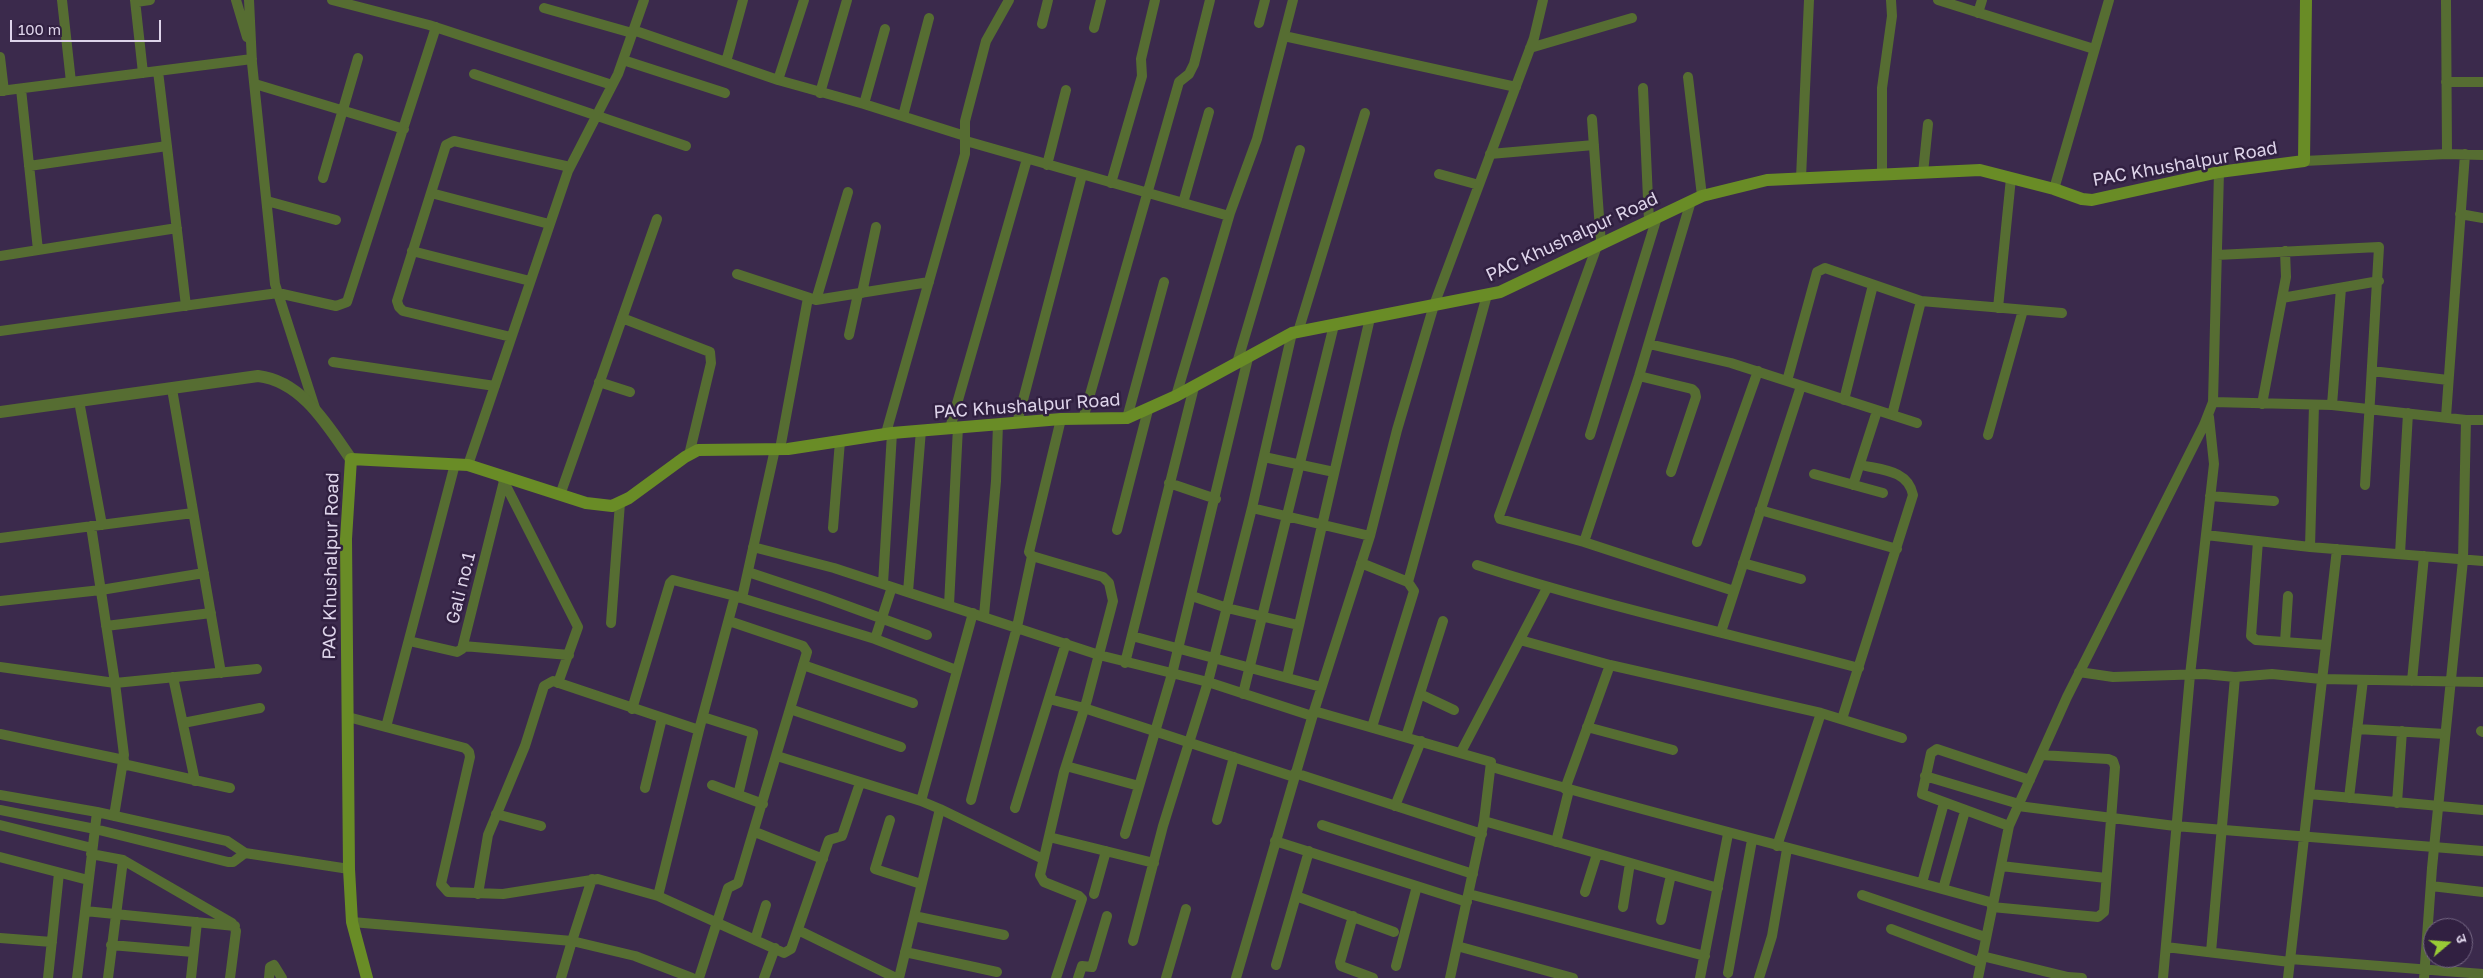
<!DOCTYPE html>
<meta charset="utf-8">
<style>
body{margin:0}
#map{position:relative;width:2483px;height:978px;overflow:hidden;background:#3b2a4c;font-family:"Golos Text","Noto Sans Devanagari",sans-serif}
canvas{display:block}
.north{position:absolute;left:2423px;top:918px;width:50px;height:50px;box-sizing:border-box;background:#312041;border:1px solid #766885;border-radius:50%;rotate:72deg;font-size:14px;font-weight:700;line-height:20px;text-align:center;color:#ded4ea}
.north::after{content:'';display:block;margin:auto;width:18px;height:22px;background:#99cb36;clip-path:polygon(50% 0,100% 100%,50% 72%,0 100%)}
.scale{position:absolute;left:10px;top:20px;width:151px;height:22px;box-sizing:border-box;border:2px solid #ded4ea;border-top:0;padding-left:6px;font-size:15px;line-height:18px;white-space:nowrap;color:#ded4ea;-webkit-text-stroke:4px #312041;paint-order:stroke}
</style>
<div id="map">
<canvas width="2483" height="978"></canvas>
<div class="north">उ</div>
<div class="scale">100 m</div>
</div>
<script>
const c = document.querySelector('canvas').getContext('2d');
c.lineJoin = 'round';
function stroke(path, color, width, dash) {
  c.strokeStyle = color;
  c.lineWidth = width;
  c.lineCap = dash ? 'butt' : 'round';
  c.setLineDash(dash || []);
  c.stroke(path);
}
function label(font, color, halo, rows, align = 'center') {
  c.font = font + ' "Golos Text",sans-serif';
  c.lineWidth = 5;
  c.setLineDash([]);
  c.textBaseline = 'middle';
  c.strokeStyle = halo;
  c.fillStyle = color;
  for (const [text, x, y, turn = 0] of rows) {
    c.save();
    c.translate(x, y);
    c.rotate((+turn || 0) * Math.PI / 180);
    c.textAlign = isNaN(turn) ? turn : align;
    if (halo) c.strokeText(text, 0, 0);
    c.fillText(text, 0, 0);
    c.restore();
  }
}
const minor = new Path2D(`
 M62 0 71 82
 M135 0 143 73
 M236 0 247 37
 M249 0 252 63 275 284 315 408
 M332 0 429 25 612 85
 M1938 0 2094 49
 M2446 0 2447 154
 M136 2 150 0
 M544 8 632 33
 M1978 13 1982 0
 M1259 23 1265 0
 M1042 24 1048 0
 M1094 28 1101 0
 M633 30 778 80 864 104 965 136
 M1284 36 1516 87
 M1530 48 1632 18
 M0 57 4 91
 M623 60 725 93
 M726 62 743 0
 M158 71 186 306
 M474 74 686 146
 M1688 77 1702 196
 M778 80 804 0
 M2446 82H2483
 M255 84 404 129
 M1643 88 1649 221
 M21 89 38 250
 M0 91 252 59
 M820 93 847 0
 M864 104 885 29
 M903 116 929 18
 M1592 119 1601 244
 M966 141 1229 216
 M1490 154 1594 145
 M2304 161 2447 154 2483 155
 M1047 165 1066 90
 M29 166 167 146
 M1923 173 1928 124
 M1439 174 1479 185
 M1882 175V88L1892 16 1891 0
 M323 178 358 58
 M1801 178 1809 0
 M1111 183 1142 76 1141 59 1155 0
 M2054 189 2109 0
 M431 193 549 224
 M267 201 336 220
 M1183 203 1209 112
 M2460 214 2483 218
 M1597 246 1499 516 1500 519 1584 542 1734 591
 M412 251 530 281
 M2217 255 2379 247 2365 485
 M0 256 177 228
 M737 274 816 300 929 282
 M862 293 876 227
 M2282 298 2379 281
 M816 300 848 192
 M1998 308 2011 178
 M622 318 710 352 711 363 689 455
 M0 331 278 293 336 306 347 302 436 27
 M1298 332 1365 113
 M849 335 858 294
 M511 337 403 311 399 307 397 301 446 145 454 141 570 167
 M1649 344 1731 363 1917 423
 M333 362 495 386
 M1237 363 1300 150
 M2372 371 2448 380
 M1639 376 1692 389 1695 392 1696 397 1671 472
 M1787 381 1817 272 1825 268 1921 301 2062 313
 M599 382 630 392
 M172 389 221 673
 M1176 396 1230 213 1257 139 1293 0
 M1844 400 1873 285
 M79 401 102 525
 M2213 402 2332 405 2466 420 2463 560 2432 868 2424 978
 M2262 404 2286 277 2285 251
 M2332 405 2341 288
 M1892 415 1921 301
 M2446 417 2465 154
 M1127 418 1164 282
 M1083 419 1179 82 1189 74 1194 64 1210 0
 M2466 420H2483
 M1017 423 1082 175
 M950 428 1027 159
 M886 433 965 154V121L986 41 1009 0
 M1590 435 1657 217
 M1988 435 2023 310
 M780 449 808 298
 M1264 457 1334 472
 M468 465 568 171 618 74 644 0
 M1814 474 1883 493
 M501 476 578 627 558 683
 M1169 483 1216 499
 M1853 485 1877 411
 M560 495 657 219
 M2210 496 2274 501
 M1252 508 1370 536
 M1760 510 1897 549
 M91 526 115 683 124 755 114 816
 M833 528 840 441
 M1117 530 1148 410
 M2206 535 2310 547 2483 561
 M0 538 193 513
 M2258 541 2251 636 2256 640 2325 645
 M1584 542 1639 376 1691 201
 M1697 542 1758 371
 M753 547 834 568 1099 655 1208 682 1312 716
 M2310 547 2314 405
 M2400 554 2408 413
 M1361 563 1408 582 1414 591 1372 727
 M1743 563 1801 579
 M1477 565C1603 606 1731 634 1859 668
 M748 572 823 597 927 635
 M1408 582 1487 295
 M883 584 892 433
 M908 592 921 430
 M1192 596 1227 608 1298 625
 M742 598 775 449
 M0 601 101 590 204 573
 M949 605 958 427
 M984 616 996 481 998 424
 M611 623 620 503
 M106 626 211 613
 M1721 632 1801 386
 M1132 636 1321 687
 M875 639 892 587
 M1520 640 1610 665 1821 713 1902 738
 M409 641 457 652 462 649 504 481
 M2285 642 2288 596
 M463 646 569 655
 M1125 663 1194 387
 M803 665 913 703
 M0 667 115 683 257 669
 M2079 672 2113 677 2204 674 2235 677 2272 674 2321 679 2483 682
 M173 677 195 781
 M1287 677 1370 318
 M2412 681 2424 556
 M1243 694 1334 325
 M1420 694 1454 710
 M1049 699 1084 708 1294 777
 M632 709 670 583 673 580 735 596 875 639 956 670
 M790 709 901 747
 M1314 711 1491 762 1484 821 1450 978
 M348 717 465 748 469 752 470 757 441 884 448 892 503 894 598 879 658 896 784 953 791 949 829 840 842 836 860 783
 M703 717 753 733 738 795
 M1842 719 1913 495C1908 470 1882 470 1861 465
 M183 723 260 708
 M386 727 455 464
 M1587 727 1673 750
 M2357 729 2445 734
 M2481 731 2483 732
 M0 734 124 760
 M1406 737 1443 621
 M1461 752 1547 588
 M777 756 921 801 973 613
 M123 764 230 788
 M1066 766 1139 786
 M1492 767C1658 816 1826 856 1993 903
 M1295 773 1482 834
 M1925 776 2019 804
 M712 785 763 804
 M645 788 662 718
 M1565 789 1610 665
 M2309 794 2483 810
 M0 795 97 812 227 841 245 853 349 869
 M2349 798 2363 680
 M971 800 1017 627 1032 556
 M921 801 940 809
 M2397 803 2402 731
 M1395 806 1421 741
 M2018 806 2175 826 2483 851
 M1015 808 1066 643
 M0 810 95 829 228 862H233L245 853
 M496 814 541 826
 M890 820 875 869 921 884
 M1217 820 1234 757
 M1484 821 1718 888
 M0 825 92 848
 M1322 825 1473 874
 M2009 826 1922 794 1931 753 1937 749 2030 780
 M755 832 823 859
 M1125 834 1172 674 1248 358
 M1049 837 1154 863
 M1275 841 1467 902
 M1556 842 1569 790
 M1777 846 1821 713
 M91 854 123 860 232 923 236 931 230 978
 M0 857 88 880
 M2001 866 2106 878
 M1922 883 1944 803
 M2431 886 2483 892
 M1943 889 1965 811
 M1585 892 1597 854
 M478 894 488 835 525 746 544 686 553 681 699 730
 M1094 894 1106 851
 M1469 894 1705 956
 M1862 895 1985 937
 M658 896 699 730 735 596
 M1296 896 1394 932
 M1623 907 1630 863
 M1992 907 2098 917 2104 912 2115 767 2113 761 2108 759 2041 755
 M85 911 235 926
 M914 916 1004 935
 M1353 916 1340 962 1341 966 1373 978
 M1661 920 1671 875
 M352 922 572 941 592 879
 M1891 929 1981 963
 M798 930 896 978
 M0 938 52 942
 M755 940 766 905
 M1133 941 1163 826 1208 682 1252 508 1292 333
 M111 945 193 952
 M1457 946 1573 978
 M2166 947 2290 962
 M905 952 997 972
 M2211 952 2235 677
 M1982 956 2068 977 2082 978
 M2290 959 2483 974
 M1276 965 1309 851
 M1396 966 1417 886
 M1728 973 1752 840
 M48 978 59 873
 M77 978 97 812
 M108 978 123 860
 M191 978 197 922
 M269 978 270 967 274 965 282 978
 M561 978 572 941 635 956 692 978
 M699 978 728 888 738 883 807 652 803 646 729 621
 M764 978 775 948
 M899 978 940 809 1043 859
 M1056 978 1082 899 1079 896 1044 882 1040 875 1064 772 1087 700 1113 601 1109 583 1103 577 1032 556 1029 552 1061 419
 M1078 978 1082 966 1092 967 1107 916
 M1166 978 1186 909
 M1236 978 1314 711 1370 536 1397 430 1434 305 1534 38 1543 0
 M1700 978 1728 834
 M1759 978 1772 936 1787 849
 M1978 978 2009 826 2067 697 2204 425 2213 402 2219 172
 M2163 978 2190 675 2214 464 2209 417
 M2288 978 2337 549`);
const tertiary = new Path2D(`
 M0 412 258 376C302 381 328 426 351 459`);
const secondary = new Path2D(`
 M367 978 352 922 349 869 346 539 351 459 468 465 586 503 612 506 629 498 685 457 698 450 788 449 892 433 1061 419 1127 418 1176 396 1292 333 1500 292 1702 196 1767 180 1980 170 2054 189 2082 199 2092 200 2219 172 2304 161 2306 0`);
const streetNames = [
 ["PAC Khushalpur Road",2185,164,-10],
 ["PAC Khushalpur Road",1572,237,-25],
 ["PAC Khushalpur Road",1027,406,-4],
 ["PAC Khushalpur Road",331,566,-89],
 ["Gali no.1",461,588,-76]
];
stroke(minor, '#566d32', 10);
stroke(tertiary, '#566d32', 12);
stroke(secondary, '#698c26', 12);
label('18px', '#ded4ea', '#312041', streetNames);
</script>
